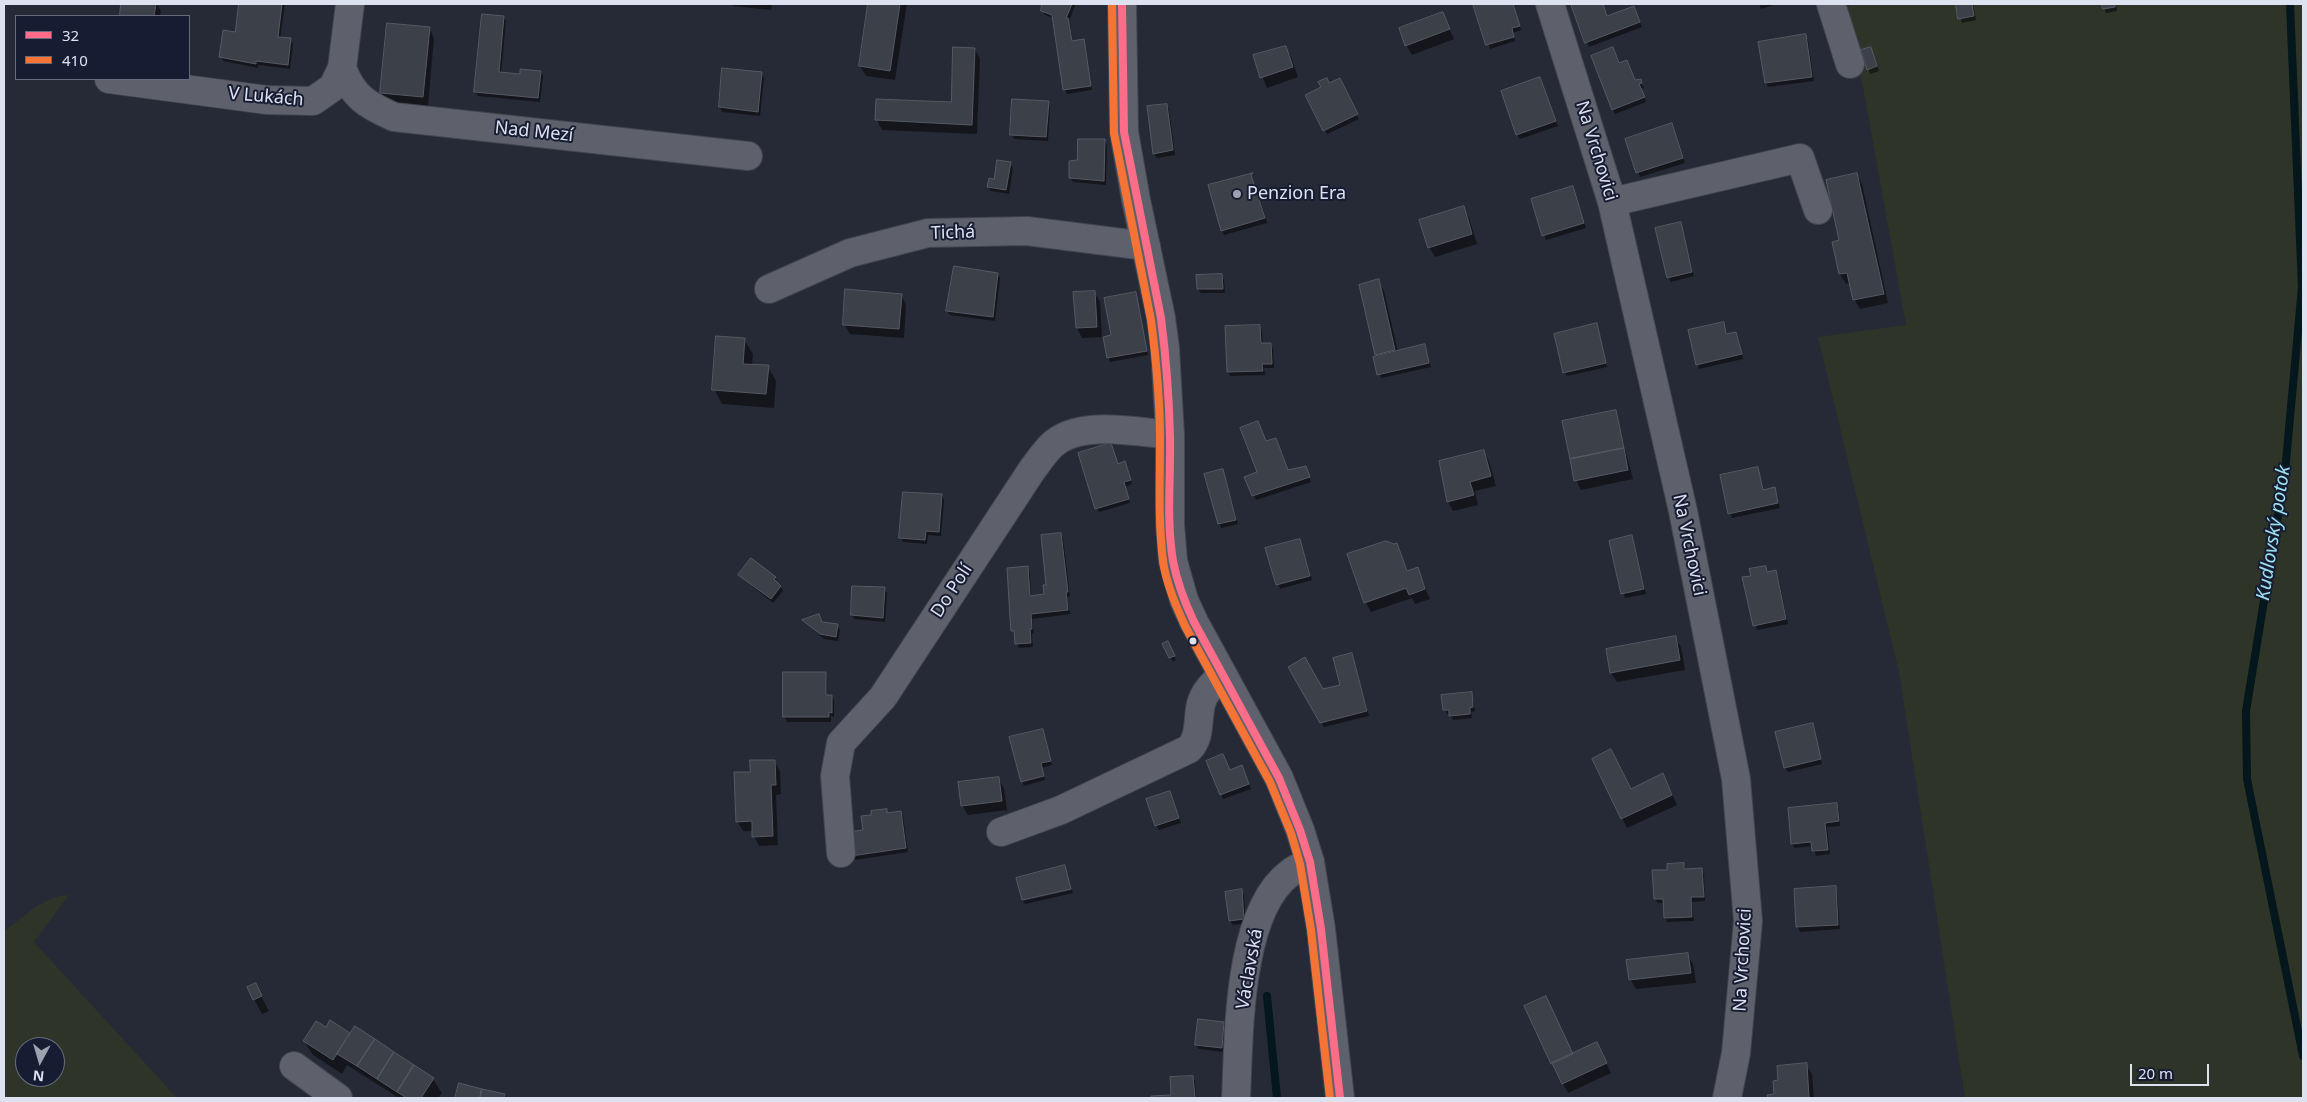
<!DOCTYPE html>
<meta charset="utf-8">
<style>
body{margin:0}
#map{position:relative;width:2307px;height:1102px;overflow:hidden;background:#262a36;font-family:"Noto Sans",sans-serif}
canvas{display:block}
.frame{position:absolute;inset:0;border:5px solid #dde2f1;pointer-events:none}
.legend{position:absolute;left:15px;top:15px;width:175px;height:65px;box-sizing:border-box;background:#161d32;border:1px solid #666c7e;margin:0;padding:6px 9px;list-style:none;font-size:15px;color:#dde2f1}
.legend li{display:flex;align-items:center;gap:10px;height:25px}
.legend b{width:25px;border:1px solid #666c7e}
.north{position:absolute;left:15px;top:1037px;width:50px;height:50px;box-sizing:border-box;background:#161d32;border:1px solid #666c7e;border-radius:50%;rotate:186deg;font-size:14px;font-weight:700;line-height:20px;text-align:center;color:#dde2f1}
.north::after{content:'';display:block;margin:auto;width:18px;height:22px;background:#9da2b0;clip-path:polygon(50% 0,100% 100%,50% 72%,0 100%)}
.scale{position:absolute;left:2130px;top:1064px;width:79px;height:22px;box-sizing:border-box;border:2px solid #dde2f1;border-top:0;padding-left:6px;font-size:15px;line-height:18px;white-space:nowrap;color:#dde2f1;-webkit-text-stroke:4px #161d32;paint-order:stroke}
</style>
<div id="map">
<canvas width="2307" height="1102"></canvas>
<div class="frame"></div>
<ul class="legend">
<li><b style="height:6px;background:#fb6d88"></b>32</li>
<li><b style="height:6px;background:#f57335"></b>410</li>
</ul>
<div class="north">N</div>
<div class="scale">20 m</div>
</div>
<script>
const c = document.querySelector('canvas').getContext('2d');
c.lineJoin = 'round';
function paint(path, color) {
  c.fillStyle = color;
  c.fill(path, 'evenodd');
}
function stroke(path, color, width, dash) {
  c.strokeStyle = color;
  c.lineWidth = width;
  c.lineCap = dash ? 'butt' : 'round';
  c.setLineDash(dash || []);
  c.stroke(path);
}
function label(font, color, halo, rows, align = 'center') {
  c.font = font + ' "Noto Sans",sans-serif';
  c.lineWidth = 4;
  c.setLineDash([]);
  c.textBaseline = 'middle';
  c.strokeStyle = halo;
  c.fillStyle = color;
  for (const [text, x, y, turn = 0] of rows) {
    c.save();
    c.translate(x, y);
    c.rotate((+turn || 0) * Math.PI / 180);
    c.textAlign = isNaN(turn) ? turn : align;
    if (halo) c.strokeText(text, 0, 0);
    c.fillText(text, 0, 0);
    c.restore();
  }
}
const green = new Path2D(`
 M1848 4H2303V1098H1965L1899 672 1818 337 1906 325Z
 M69 895 34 942 177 1098H4V931C24 917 43 896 69 895ZM25 1047H55V1077H25Z`);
const shadow = new Path2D(`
 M122 4H157L161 11 160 16H121Z
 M240 4H285L280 39 290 40 293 44 290 69 258 65V68L223 61 221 56 236 33Z
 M732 4H772L771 10 733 6Z
 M869 4H907L895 80 866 76 860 66Z
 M1043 4H1076L1069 21 1073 42 1083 41 1085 45 1092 90 1067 94 1065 89 1054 18 1045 15 1042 10Z
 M1474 4H1513L1521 30 1513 33 1515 41 1490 49Z
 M1572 4H1602L1608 17 1636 12 1642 27 1589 47Z
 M1759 4H1777L1761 9Z
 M1957 4H1973L1976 20 1962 23Z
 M2103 4H2116L2117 11 2106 13Z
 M1442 13 1454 39 1412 55 1406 45Z
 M503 17 506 21 501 74 521 76 541 72 543 76 540 102 478 96 475 92Z
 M429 28 434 38 428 106 387 102 381 93Z
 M1805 36 1808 40 1814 81 1768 87 1766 83Z
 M1286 47 1291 57 1298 77 1267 88 1254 56Z
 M1870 48 1879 71 1870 74 1868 69Z
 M975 49 980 59 977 134 882 130 877 120V100L952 103Z
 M1613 49 1619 64 1635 81H1640L1644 88 1641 89 1646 102 1615 114 1613 110Z
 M724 69 761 73 764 78 760 116 722 112 720 107Z
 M1540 78 1558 126 1520 139 1517 134Z
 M1329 84H1342L1359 119 1327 134 1307 96Z
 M1048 102 1050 107 1048 141 1014 139 1011 134Z
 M1166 105 1169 109 1175 155 1157 158 1154 154Z
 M1671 125 1685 163 1640 177 1626 140Z
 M1105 141 1107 145 1106 185 1073 182 1070 177 1078 162Z
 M1010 163 1013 168 1009 194 991 191 988 187Z
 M1857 174 1862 184 1888 303 1860 309 1854 299 1850 282 1846 284 1840 274 1834 242 1841 241Z
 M1250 175 1259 196 1267 223 1224 235 1222 230Z
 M1573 188 1586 228 1546 240 1533 200Z
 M1463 208 1469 218 1477 244 1435 257 1429 247Z
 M1680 223 1694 276 1671 282 1668 278Z
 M997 274 1000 278 995 321 950 315 947 311Z
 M1222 276 1224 280 1225 293H1201L1198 289Z
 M1378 281 1384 291 1398 352 1424 346 1431 367 1381 378 1360 286Z
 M1094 292 1100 302 1102 337 1082 338 1077 328 1075 293Z
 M1135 294 1148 355 1110 362 1108 357 1113 336Z
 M901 295 906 305 904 338 850 334 844 324Z
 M1723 323 1727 335 1736 333 1738 338 1743 359 1699 369 1689 331Z
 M1596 325 1607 367 1567 376 1564 372Z
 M1260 326 1262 331 1263 345 1270 344 1273 348 1274 368H1264L1265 375 1230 376 1228 371Z
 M744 340 753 354 752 365 768 367 776 381 774 408 722 404 714 389Z
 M1615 411 1633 479 1581 490 1576 480Z
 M1258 422 1266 443 1276 440 1289 472H1307L1311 482 1256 500 1246 478 1258 473Z
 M1111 444 1118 465 1127 467 1132 484 1125 487 1130 503 1099 512 1097 508Z
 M1484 451 1489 461 1496 486 1475 491 1478 505 1453 511 1448 502Z
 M1757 469 1764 491 1775 489 1780 508 1732 518 1730 513Z
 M1223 470 1238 524 1221 528 1206 475Z
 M942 495 944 500 941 536 928 535 927 544 903 542 901 538Z
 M1061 534 1063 538 1070 596 1067 597 1070 614 1032 619 1034 633 1032 634 1033 647 1019 648 1013 631 1028 568 1030 572 1031 597 1045 595Z
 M1632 537 1646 594 1625 598 1610 542Z
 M1300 540 1312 580 1280 589 1267 549Z
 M1397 545 1408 572 1417 569 1430 599 1415 604 1412 598 1371 612 1366 603 1412 587Z
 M1765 567 1768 573 1776 572 1778 576 1788 624 1757 630 1744 578 1752 577Z
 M740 575 775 578 783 591 773 603 743 579Z
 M884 589 887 593 885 622 854 619 852 615Z
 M804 621 837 626 840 630 838 641 824 639Z
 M1675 638 1681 647 1685 670 1617 682 1611 673Z
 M1167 643 1176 660 1173 662 1164 645Z
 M1352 655 1369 716 1324 727 1290 668 1323 690 1341 686Z
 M784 674H825L827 678V696H832L834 701V717L831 716V722H787L784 717Z
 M1471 694 1475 711 1471 712 1472 718 1453 720 1450 714H1447L1443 697Z
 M1812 724 1822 764 1788 772 1785 767Z
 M1042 730 1052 765 1042 768 1045 780 1024 786 1022 781Z
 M774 761 780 771 781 794 776 795 778 845 759 846 754 836 753 831H743L737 821 751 773Z
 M1207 761 1230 771 1242 766 1251 789 1223 799Z
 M998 779 1004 788 1007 810 968 815 962 805Z
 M1668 785 1677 805 1627 828 1622 818 1631 790Z
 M1170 792 1181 823 1159 830 1156 825Z
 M1836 805 1839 809 1840 826 1827 827 1830 854 1816 856 1813 846 1795 848 1792 844 1789 809Z
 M886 810 888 814 900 812 903 816 908 852 855 860 852 855 873 816Z
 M1684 865 1686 870 1701 869 1704 874 1705 901 1692 902 1694 921 1667 922 1665 918 1664 903H1658L1655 899 1668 871Z
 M1065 867 1071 888 1022 899Z
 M1835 888 1837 892 1840 929 1800 932 1798 927 1796 890Z
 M1072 890 1073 893 1025 904 1023 901Z
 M1241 891 1244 895 1246 923 1233 925 1230 921 1226 893Z
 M1687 954 1693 964 1696 983 1636 989 1630 979Z
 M255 985 269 1011 262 1014 254 999Z
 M331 1022 351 1035 433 1079 442 1093 438 1098H399L347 1065 342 1074 313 1055 304 1041 326 1029Z
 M1224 1023 1226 1027 1224 1052 1199 1049 1196 1045Z
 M1602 1053 1611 1073 1568 1093 1552 1063 1572 1055Z
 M1806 1065 1812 1074 1814 1098H1769V1096L1775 1095 1779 1082Z
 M1193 1077 1195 1081 1196 1098H1152L1172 1096Z
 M460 1084 505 1095 507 1098H457Z`);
const stream = new Path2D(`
 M2290 4 2302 287 2285 472 2246 711 2247 779 2303 1056
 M1267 996 1277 1098`);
const building = new Path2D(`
 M121 4H156L154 16H120Z
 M239 4H282L278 37 291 38 288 65 256 61V64L219 57 223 30 235 32Z
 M868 4H900L890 71 859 66Z
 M1042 4H1072L1066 18H1068L1072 41 1084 39 1091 86 1063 90 1052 15 1041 11Z
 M1473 4H1513L1520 26 1512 28 1514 37 1486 45Z
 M1571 4H1603L1607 16 1634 6 1640 22 1585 43Z
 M1956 4H1972L1974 16 1958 19Z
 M2102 4H2115V7L2103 9Z
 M1443 12 1450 29 1405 46 1399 28Z
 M482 14 504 16 499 72 520 74V69L541 71 538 98 474 92Z
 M387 23 430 27 423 97 380 93Z
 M1806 34 1812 77 1765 83 1758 42Z
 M1286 46 1293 67 1260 78 1253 55Z
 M953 47 975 48 972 125 875 120 876 99 951 102Z
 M1613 47 1619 63 1627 60 1635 80 1641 79 1642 83 1639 84 1645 97 1612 110 1591 56Z
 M1871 47 1877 66 1867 70 1861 50Z
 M722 68 762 72 758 112 719 107Z
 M1540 77 1556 121 1516 135 1501 91Z
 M1327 78 1329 83 1340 78 1358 114 1323 131 1305 95 1321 87 1318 82Z
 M1012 99 1049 101 1046 137 1010 135Z
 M1167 104 1173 150 1153 154 1147 106Z
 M1672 123 1683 158 1636 173 1625 139Z
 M1078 139H1105L1104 181 1069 178V161L1077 160Z
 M997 160 1011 162 1006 190 987 187 989 178 994 179Z
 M1253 173 1251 175 1265 218 1221 231 1208 185Z
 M1857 173 1884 294 1853 300 1847 273 1839 274 1832 242 1839 240 1826 180Z
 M1573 186 1584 223 1542 236 1531 199Z
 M1464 206 1472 234 1428 248 1419 220Z
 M1681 222 1692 272 1667 278 1655 228Z
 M954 266 998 273 993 317 946 311Z
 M1222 274 1223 289H1197L1196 275Z
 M1379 279 1395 350 1375 355 1359 285Z
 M845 289 902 294 899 329 843 325Z
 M1095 291 1097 327 1076 328 1073 292Z
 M1136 292 1147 351 1107 358 1103 337 1111 335 1104 298Z
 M1724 322 1726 334 1736 332 1742 354 1696 365 1688 330Z
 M1597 323 1606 363 1563 373 1554 334Z
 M1260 325 1261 343H1271L1272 364H1262L1263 371 1227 372 1225 326Z
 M716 336 745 338 743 364 769 365 766 394 712 390Z
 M1425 344 1429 363 1377 375 1373 357Z
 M1616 410 1624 448 1570 459 1562 421Z
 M1258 421 1266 441 1276 438 1288 470 1306 466 1310 477 1252 496 1244 477 1257 472 1240 428Z
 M1111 443 1118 464 1125 461 1131 480 1124 482 1129 499 1095 509 1078 453Z
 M1624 448 1628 470 1574 481 1570 459Z
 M1484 450 1491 476 1470 482 1474 495 1447 502 1439 461Z
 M1758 467 1763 490 1775 487 1778 503 1728 514 1720 475Z
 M1223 469 1236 520 1218 524 1204 474Z
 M903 492 942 494 939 532 926 531 925 540 899 538Z
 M1061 533 1068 592H1066L1068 610 1031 614 1032 629H1030L1031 643 1015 644 1014 631H1011L1010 618 1007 568 1028 566 1030 596 1044 594 1043 585H1046L1041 535Z
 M1632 535 1644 589 1621 594 1609 541Z
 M1300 539 1310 576 1276 585 1265 548Z
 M1386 541 1394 544 1397 543 1407 571 1418 567 1425 589 1409 595 1406 588 1364 603 1347 554Z
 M751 558 776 577 774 579 781 586 771 599 738 575Z
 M1766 566 1767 572 1776 570 1786 619 1753 626 1742 577 1751 576 1749 569Z
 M852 586 885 587 883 618 851 615Z
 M819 614 822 622 838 624 836 637 820 634 802 620Z
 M1676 636 1680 660 1610 673 1606 649Z
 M1168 641 1175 656 1169 658 1162 644Z
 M1352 653 1367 711 1320 723 1288 667 1305 657 1323 689 1340 685 1333 658Z
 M783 672H826V695H832V713L829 712V717H783Z
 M1472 692 1473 707 1470 708V714L1449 716V710H1443L1441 695Z
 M1813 723 1821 759 1784 768 1775 732Z
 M1043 729 1051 761 1041 763 1044 776 1021 782 1009 737Z
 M1611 749 1631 789 1663 773 1672 795 1621 819 1592 759Z
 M1223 754 1230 770 1242 765 1249 784 1220 795 1206 761Z
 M750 760H775L776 785H771L773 836 752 837V821L736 822 734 772H750Z
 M999 777 1002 801 961 806 958 782Z
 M1170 791 1179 818 1155 826 1146 799Z
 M1837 803 1839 821 1825 823 1828 850 1812 851 1811 842 1791 844 1788 808Z
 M887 809V813L901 811 906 848 851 856 848 832 863 830 861 816 871 815V811Z
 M1684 863V869L1702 868 1704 897H1691L1692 917 1664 918 1663 899H1654L1652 870H1667V864Z
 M1065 865 1071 889 1022 900 1016 878Z
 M1836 886 1838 925 1796 927 1794 889Z
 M1242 889 1244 919 1229 921 1225 892Z
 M1688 953 1691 973 1629 980 1626 960Z
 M256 983 262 996 253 1000 247 987Z
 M1546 996 1573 1054 1551 1064 1524 1006Z
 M1198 1019 1224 1022 1222 1048 1195 1045Z
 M330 1020 350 1033 333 1060 303 1041 316 1021 326 1027Z
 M355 1026 375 1039 357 1066 337 1054Z
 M375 1039 394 1052 377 1079 357 1066Z
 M1597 1042 1607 1063 1562 1084 1552 1063Z
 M394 1052 414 1065 397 1092 377 1079Z
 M1807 1063 1809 1098H1768L1767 1095 1774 1094 1773 1081 1778 1080 1777 1066Z
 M414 1065 434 1078 421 1098H407L397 1092Z
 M1193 1076 1195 1098H1151V1096L1171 1095 1170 1077Z
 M459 1083 482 1089 480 1098H455Z
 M482 1089 505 1094 504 1098H480Z`);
const minor = new Path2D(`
 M1550 4 1612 202 1683 511 1736 779 1748 921 1736 1053 1727 1098
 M1831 4 1850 64
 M342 68C353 97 367 105 394 117L748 156
 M109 79 267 100 313 101 333 87 342 68 350 4
 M1612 202 1800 158 1818 210
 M769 289 850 253 928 233 1027 231 1146 246
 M1001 832 1061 810 1189 749C1201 737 1197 720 1201 704 1204 692 1213 684 1222 675
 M841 853 835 776 841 743 883 697 1032 470C1038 462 1044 453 1051 446 1078 419 1136 432 1170 435
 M294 1066 338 1098
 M1236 1098C1239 1038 1237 912 1290 873 1296 868 1304 865 1310 862`);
const tertiary = new Path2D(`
 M1122 4 1124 132 1136 200 1161 318 1165 348 1170 435V524L1173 561 1184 600 1194 622 1279 778 1300 830 1310 862 1321 929 1340 1098`);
const bus1 = new Path2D(`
 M1122 4 1124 132 1161 318C1166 357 1169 396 1170 436 1171 477 1166 520 1173 561 1177 582 1185 603 1194 622L1279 778 1300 830 1310 862 1321 929 1340 1098`);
const bus2 = new Path2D(`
 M1112 4 1114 133 1151 320C1156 359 1160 399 1160 438 1160 479 1158 520 1163 561 1166 583 1176 606 1185 626L1270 782 1291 833 1300 864 1311 930 1330 1098`);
const markers = [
 [1237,194,5,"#9da2b0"],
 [1193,641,4.5,"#dde2f1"]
];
const streetNames = [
 ["V Lukách",266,97,5],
 ["Nad Mezí",534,132,6],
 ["Na Vrchovici",1596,151,73],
 ["Tichá",953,233,-2],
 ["Na Vrchovici",1689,545,78],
 ["Do Polí",952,591,-57],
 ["Na Vrchovici",1743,960,-87],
 ["Václavská",1250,969,-80]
];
const poiNames = [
 ["Penzion Era",1247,194]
];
const waterNames = [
 ["Kudlovský potok",2274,533,-81]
];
paint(green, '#2e3428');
paint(shadow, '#0007');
stroke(stream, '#03171d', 8);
paint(building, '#3c4049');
stroke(building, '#565964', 1);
stroke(minor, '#41454f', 30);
stroke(tertiary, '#41454f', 30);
stroke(minor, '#5e616b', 28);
stroke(tertiary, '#5e616b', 28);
stroke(bus1, '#fb6d88', 8);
stroke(bus2, '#f57335', 8);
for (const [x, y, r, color] of markers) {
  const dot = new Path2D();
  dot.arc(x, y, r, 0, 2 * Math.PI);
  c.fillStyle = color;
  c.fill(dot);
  stroke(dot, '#161d32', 2);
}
label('18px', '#dde2f1', '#161d32', streetNames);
label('18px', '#dde2f1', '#161d32', poiNames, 'left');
label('italic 19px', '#9de1ef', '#161d32', waterNames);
</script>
